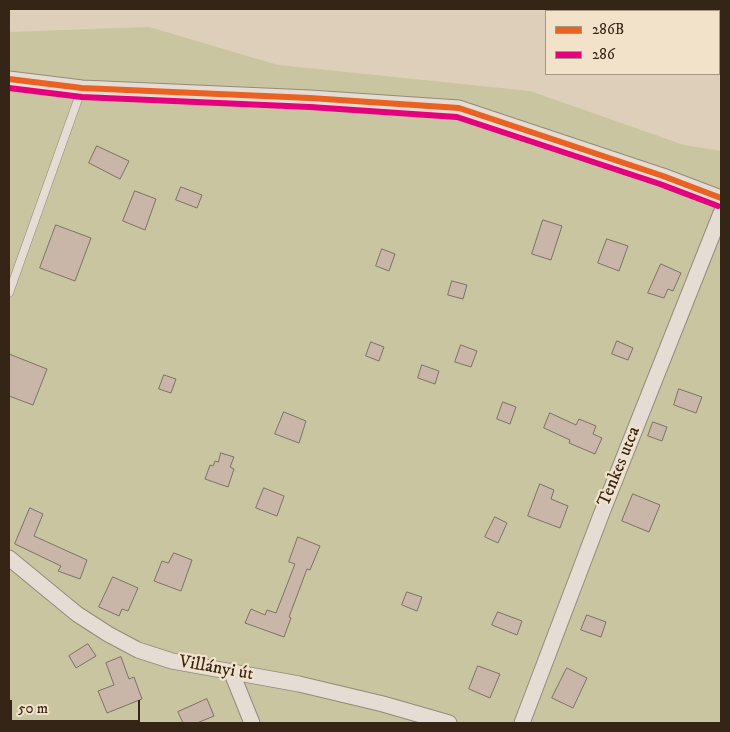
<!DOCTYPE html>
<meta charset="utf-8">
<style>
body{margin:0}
#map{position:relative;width:730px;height:732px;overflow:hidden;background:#decfbb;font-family:"IM FELL DW Pica",serif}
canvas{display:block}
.frame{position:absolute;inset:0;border:10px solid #352517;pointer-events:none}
.legend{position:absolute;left:545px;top:10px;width:175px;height:65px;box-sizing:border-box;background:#f3e2ca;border:1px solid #a79682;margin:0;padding:6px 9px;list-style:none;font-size:15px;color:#352517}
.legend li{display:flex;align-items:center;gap:10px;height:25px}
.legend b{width:25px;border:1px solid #a79682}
.scale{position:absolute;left:10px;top:700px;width:130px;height:22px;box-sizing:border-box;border:2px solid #352517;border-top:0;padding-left:6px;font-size:15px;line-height:18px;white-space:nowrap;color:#352517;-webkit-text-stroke:4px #f3e2ca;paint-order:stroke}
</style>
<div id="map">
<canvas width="730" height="732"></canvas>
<div class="frame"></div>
<ul class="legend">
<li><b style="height:6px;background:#e96221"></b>286B</li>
<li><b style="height:6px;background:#e5007d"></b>286</li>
</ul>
<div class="scale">50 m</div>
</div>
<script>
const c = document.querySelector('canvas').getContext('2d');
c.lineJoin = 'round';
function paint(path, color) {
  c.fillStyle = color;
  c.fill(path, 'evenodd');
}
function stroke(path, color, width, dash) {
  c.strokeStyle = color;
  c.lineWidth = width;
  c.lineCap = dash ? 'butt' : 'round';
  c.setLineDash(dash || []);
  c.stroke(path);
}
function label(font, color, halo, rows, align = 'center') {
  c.font = font + ' "IM FELL DW Pica",serif';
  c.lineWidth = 4.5;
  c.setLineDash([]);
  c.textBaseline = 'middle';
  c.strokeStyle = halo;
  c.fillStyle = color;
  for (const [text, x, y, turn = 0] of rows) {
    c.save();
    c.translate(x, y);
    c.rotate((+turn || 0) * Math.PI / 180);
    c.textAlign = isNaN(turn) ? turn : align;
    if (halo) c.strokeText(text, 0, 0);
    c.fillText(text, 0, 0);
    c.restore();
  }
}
const green = new Path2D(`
 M149 27 278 65 530 91 684 145 721 151V723H9V32Z`);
const building = new Path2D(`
 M97 146 129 161 120 179 89 163Z
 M181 187 202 195 197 208 176 200Z
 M135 191 156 199 145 230 123 221Z
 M543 220 562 226 551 260 532 254Z
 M56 225 91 238 75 281 40 268Z
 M607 239 628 246 619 271 598 263Z
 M382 249 395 254 389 271 376 266Z
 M661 264 681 273 673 291 668 289 664 298 648 293Z
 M452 281 467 285 463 299 448 295Z
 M617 341 633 348 628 360 612 354Z
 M371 342 384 347 379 361 366 356Z
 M461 345 477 351 471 367 455 362Z
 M9 354 47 369 33 405 9 396Z
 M422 365 439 371 435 384 418 378Z
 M164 375 176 379 171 393 159 389Z
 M679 389 702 397 696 413 674 405Z
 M503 402 516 407 510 424 497 419Z
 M284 412 306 421 299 443 275 434Z
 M550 413 576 425 579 419 596 426 593 434 602 438 595 454 569 443 570 440 544 428Z
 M653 422 667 427 662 441 648 436Z
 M221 453 234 457 230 467 234 469 228 487 205 479 210 465 213 466 215 461 218 462Z
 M540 484 554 490 551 499 568 506 560 528 528 516Z
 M264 488 284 496 277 516 256 508Z
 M633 494 660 505 649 532 622 521Z
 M30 508 43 514 34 536 87 560 80 579 58 571 61 566 15 544Z
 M495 517 507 523 498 543 485 537Z
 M298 537 320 546 310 570 307 569 289 617 291 618 284 637 245 623 251 609 265 615 267 610 276 613 295 564 289 562Z
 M174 553 192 560 181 591 154 581 162 561 168 563Z
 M113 577 138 588 128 611 122 609 119 616 99 607Z
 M407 592 422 597 417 611 402 605Z
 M498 612 522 621 517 635 492 625Z
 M587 615 606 622 601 637 581 630Z
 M88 644 96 656 76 668 69 656Z
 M121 657 129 679 134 677 142 699 107 713 98 691 114 685 106 663Z
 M478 666 500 674 490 698 469 689Z
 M567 668 587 678 573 708 552 698Z
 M207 699 214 716 197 723H183L178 712Z`);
const service = new Path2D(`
 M9 293 82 88`);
const minor = new Path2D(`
 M9 79 82 88 310 98 459 108 663 176 721 198
 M9 558 77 614 108 634 138 650 172 661 299 684 383 704 449 723
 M231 671 252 723
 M522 723 601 515 721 213`);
const bus1 = new Path2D(`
 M9 79 82 88 310 98 459 108 663 176 721 198`);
const bus2 = new Path2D(`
 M9 88 82 97 310 107 457 117 660 184 718 206`);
const streetNames = [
 ["Tenkes utca",620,467,-68],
 ["Villányi út",216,669,10]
];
paint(green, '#c9c5a0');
paint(building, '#c9b6a8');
stroke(building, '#7c7266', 1);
stroke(service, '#93897c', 9);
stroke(minor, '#93897c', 17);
stroke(service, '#e5ddd3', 8);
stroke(minor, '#e5ddd3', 15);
stroke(bus1, '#e96221', 6);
stroke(bus2, '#e5007d', 6);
label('18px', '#352517', '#f3e2ca', streetNames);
</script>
